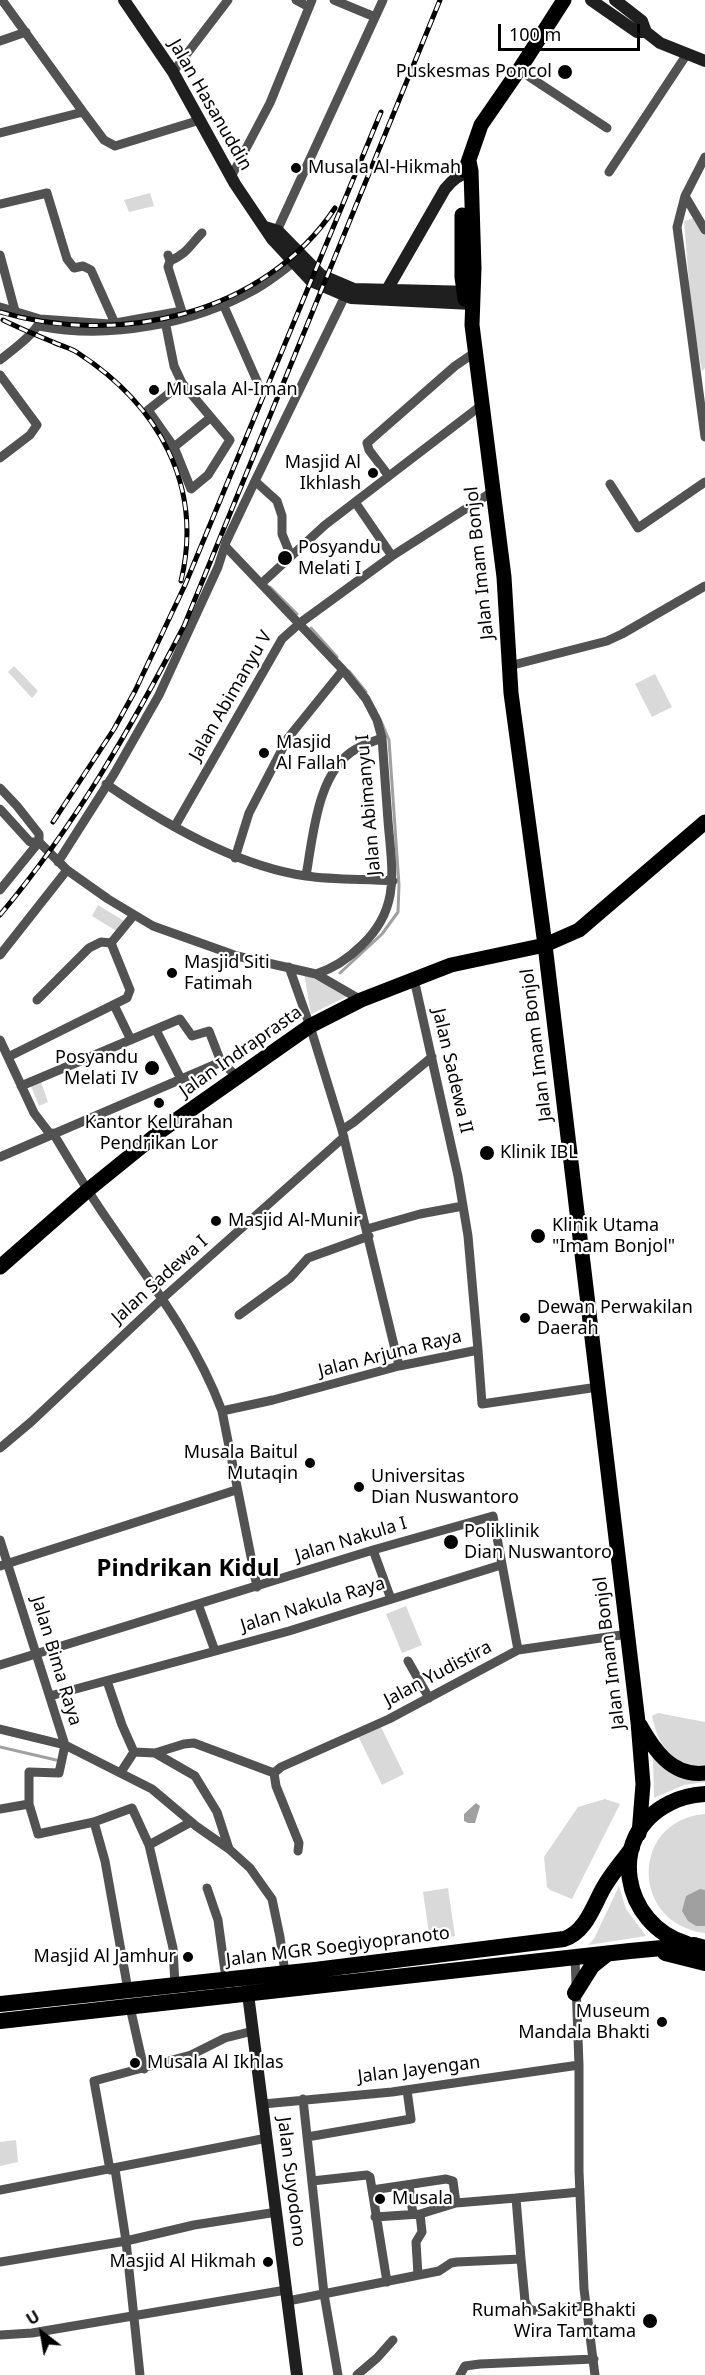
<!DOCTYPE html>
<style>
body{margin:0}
#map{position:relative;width:705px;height:2375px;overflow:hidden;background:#fff;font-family:"Noto Sans",sans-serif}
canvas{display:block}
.north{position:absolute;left:12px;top:2303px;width:60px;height:60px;-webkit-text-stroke:4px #fff;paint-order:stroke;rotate:329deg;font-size:16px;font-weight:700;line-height:24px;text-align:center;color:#000}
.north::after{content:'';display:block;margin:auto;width:21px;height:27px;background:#000;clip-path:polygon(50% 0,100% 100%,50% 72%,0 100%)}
.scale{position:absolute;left:498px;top:24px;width:142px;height:27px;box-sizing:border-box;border:3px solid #000;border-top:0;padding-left:8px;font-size:18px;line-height:21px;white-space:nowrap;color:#000;-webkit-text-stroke:4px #fff;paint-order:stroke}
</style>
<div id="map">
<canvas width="705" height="2375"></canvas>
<div class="north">U</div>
<div class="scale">100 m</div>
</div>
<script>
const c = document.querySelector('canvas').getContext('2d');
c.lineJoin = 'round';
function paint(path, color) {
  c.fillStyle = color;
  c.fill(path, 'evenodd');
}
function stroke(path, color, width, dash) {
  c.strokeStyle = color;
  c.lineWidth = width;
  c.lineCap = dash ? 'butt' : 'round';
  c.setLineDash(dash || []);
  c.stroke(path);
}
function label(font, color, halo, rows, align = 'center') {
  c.font = font + ' "Noto Sans",sans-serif';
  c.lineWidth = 4.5;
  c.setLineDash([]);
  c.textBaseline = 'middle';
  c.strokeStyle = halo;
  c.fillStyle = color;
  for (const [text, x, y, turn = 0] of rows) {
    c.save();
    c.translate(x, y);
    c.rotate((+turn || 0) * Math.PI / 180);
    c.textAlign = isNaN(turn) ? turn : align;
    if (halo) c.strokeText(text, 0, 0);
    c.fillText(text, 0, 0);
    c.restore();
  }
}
const green = new Path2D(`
 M150 193 154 206 129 212 124 200Z
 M694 218 705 233V368L702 371 691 308 684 221Z
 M14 666 38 691 32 698 8 672Z
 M655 674 672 707 652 717 635 684Z
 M98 905 124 921 118 932 92 916Z
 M304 973 348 996 311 1014Z
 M41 1082 48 1102 39 1106 31 1086Z
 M406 1606 422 1645 402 1653 386 1614Z
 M658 1713 705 1722V1768L688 1769C664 1749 659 1746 652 1716Z
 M379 1723 404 1774 382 1785 357 1734Z
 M653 1756 705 1778V1782L684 1785 654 1798Z
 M605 1799 620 1804 572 1899 550 1890 547 1887 544 1857 578 1807Z
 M705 1814V1933C630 1924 630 1820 705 1814Z
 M619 1886 626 1909 646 1936 588 1945 594 1939Z
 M448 1888 455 1936 430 1940 423 1892Z
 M16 2140 18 2162 0 2166V2142Z`);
const water = new Path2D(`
 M476 1803 480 1806 475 1823H468L464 1821V1814Z
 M700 1889 705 1890V1926H696L688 1921 682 1911 686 1896Z`);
const stream = new Path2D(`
 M270 587 297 614
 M311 628 337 657
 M349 671 366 692
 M340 973 382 934 398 912 399 885 389 740 381 721
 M0 1747 56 1760`);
const street = new Path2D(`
 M2 0 83 112
 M296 0 309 7
 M334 0 375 17
 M0 41 26 32
 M519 70 607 128
 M173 72 228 0
 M0 133 83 112 104 140 115 146 200 120
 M705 157 685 196 677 227 705 437
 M609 172 687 54
 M231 177 270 103 312 0
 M685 196 705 230
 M0 204 47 193 67 259 74 268 83 266 91 270 118 330
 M275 235 383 0
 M0 255 15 311
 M168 255 170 261 168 267 183 315
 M170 261C189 252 189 246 202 233
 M223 304 257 381
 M0 307 40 319 110 324 182 311
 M164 316 174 366 182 383 230 440 208 475 191 489 174 447 148 410 182 383
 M39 326C110 340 193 324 256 289 269 282 281 272 293 263
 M0 360C11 351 37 333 40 320
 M0 375 37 425 30 435 0 458
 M174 447 210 418
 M388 475 369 450 367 443 455 366 477 351
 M255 481 277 501 282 516V534L291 556
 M610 484 638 528 705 482
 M355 502 392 556
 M226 547 343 670 366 699 377 720 382 738C384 765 386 793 388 821 392 870 401 908 362 945 348 959 335 968 316 974
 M262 583 325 525 483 404
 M509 666 607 641 622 634 705 586
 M106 784C164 824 236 866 306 876 334 880 364 879 393 881
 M0 788 17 806 39 834V842
 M0 809 30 842H39
 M175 826 282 639 300 623 392 556 492 492
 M39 842 67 870 108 899 153 926 237 956 316 974 361 1000
 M235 858 249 813 288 738 343 670
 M58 862 114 774 159 695 218 567 226 542 255 481 345 296
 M306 876C313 837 317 771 356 749 364 744 374 741 382 738
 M0 890 39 842
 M0 955 67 870
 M289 967 310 1026 342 1130 399 1366
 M414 979 458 1176 468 1236 478 1350
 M37 1000 89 948 101 942 111 943
 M114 1005 131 1040
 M156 1030 181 1079
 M0 1040 34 1113 50 1134
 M8 1057 127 998 130 990 111 943 134 915
 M21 1086 180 1019 192 1036 209 1031 221 1062
 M342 1130 354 1122 432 1057
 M53 1133C71 1163 89 1194 109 1222 151 1283 196 1341 222 1411
 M0 1157 221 1062 239 1078
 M367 1229 420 1214 463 1206
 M239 1315 290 1278 308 1258 369 1236
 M0 1448 31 1422 163 1298 344 1137
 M0 1540 65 1745 152 1789 196 1826 229 1849 250 1868 272 1899 280 1937 285 1973
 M373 1550 391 1599
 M0 1566 236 1490
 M257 1587 222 1411 273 1400 399 1366 478 1350 482 1404 598 1387
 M198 1604 215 1651
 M408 1661 429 1698
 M0 1665 373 1550 493 1516 518 1650
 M107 1681 122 1725 134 1752
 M50 1696 289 1631 501 1565
 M0 1729 65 1745 59 1773 29 1772V1804
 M134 1752 155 1753 184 1744 194 1743 274 1773
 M155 1753 195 1776 217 1812 229 1849
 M121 1772 134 1752
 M274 1773 281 1767 389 1719 518 1650 628 1634
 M274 1773 276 1786 299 1843 298 1851
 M0 1809 29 1804 38 1834 94 1822 132 1808 149 1845 173 1948 175 1985
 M94 1822 105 1861 128 1990
 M149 1845 191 1822
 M207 1888 218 1920 226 1979
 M575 1957 579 2065V2171L584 2289 595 2375
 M130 2007 144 2069
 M303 2099 324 2294 338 2375
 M263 2104 392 2092 579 2065
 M307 2137 411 2119 407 2090
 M115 2169 126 2241 140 2375
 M110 2170 94 2081 191 2055 225 2038 253 2031
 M312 2181 367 2175 370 2177 387 2282
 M409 2186 413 2214
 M0 2190 267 2138
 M372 2190 446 2179 453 2181 456 2203
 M375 2217 420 2214 456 2203 516 2198
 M521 2259 525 2301 529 2309 537 2311 585 2306
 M0 2262 126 2241 194 2225 277 2212
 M418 2275 416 2242 422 2232 420 2214
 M288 2301 439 2271 451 2263 457 2262 521 2259 516 2198 580 2192
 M0 2335 32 2333 286 2290
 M357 2375 377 2358 393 2340
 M460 2375 465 2366 480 2364 594 2359`);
const secondary = new Path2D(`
 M124 0 173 72 235 184 272 239 311 281 351 298 472 304
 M591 0 637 32H646
 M615 0 642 21 646 32 660 43 705 61
 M265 227 278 231 321 275 354 289 472 292
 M384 295 445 189C452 180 460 174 471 171
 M248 1994 297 2375`);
const primary = new Path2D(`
 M469 161 471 171 474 268 472 325 504 577 511 693 545 945 638 1722 643 1784 639 1834
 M465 171 481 125 519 70 564 0
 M462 215V277L465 299
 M0 1267 88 1190 162 1130 310 1026 361 1000 451 965 545 945 579 930 705 822
 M640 1725C654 1750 672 1777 705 1773`);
const highway = new Path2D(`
 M687 1944C622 1925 605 1835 670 1803 681 1797 692 1795 705 1794
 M665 1953 705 1963
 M575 1993 592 1966 607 1954
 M0 2004 315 1970 564 1939C586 1932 593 1906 604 1887 612 1873 623 1861 632 1848
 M0 2021 630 1951 694 1945 705 1948`);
const rail = new Path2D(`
 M0 312C118 347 264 315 335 208
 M3 320C19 328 36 335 53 342 61 346 71 348 78 353 158 405 204 485 181 581
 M53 822 114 729 135 691 185 585 381 112
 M0 915C74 827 131 728 184 626L440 0`);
const markers = [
 [565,72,8,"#000"],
 [296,168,6,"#000"],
 [154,390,6,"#000"],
 [373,473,6,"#000"],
 [285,558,8,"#000"],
 [264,753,6,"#000"],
 [172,973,6,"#000"],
 [152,1068,8,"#000"],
 [159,1103,6,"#000"],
 [487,1153,8,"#000"],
 [216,1221,6,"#000"],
 [538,1236,8,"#000"],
 [525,1318,6,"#000"],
 [310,1463,6,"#000"],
 [359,1487,6,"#000"],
 [451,1542,8,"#000"],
 [188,1957,6,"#000"],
 [662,2022,6,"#000"],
 [135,2063,6,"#000"],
 [380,2199,6,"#000"],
 [268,2262,6,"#000"],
 [650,2321,8,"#000"]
];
const poiNames = [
 ["Puskesmas Poncol",552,72,"right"],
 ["Musala Al-Hikmah",308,168],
 ["Musala Al-Iman",166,390],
 ["Masjid Al",361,463,"right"],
 ["Ikhlash",361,484,"right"],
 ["Posyandu",298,548],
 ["Melati I",298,569],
 ["Masjid",276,743],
 ["Al Fallah",276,764],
 ["Masjid Siti",184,963],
 ["Fatimah",184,984],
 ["Posyandu",138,1058,"right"],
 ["Melati IV",138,1079,"right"],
 ["Kantor Kelurahan",159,1123,"center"],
 ["Pendrikan Lor",159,1144,"center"],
 ["Klinik IBL",500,1153],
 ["Masjid Al-Munir",228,1221],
 ["Klinik Utama",552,1226],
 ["\"Imam Bonjol\"",552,1247],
 ["Dewan Perwakilan",537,1308],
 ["Daerah",537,1329],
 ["Musala Baitul",298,1453,"right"],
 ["Mutaqin",298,1474,"right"],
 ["Universitas",371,1477],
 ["Dian Nuswantoro",371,1498],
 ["Poliklinik",464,1532],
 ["Dian Nuswantoro",464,1553],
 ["Masjid Al Jamhur",176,1957,"right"],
 ["Museum",650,2012,"right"],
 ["Mandala Bhakti",650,2033,"right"],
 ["Musala Al Ikhlas",147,2063],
 ["Musala",392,2199],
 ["Masjid Al Hikmah",256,2262,"right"],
 ["Rumah Sakit Bhakti",636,2311,"right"],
 ["Wira Tamtama",636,2332,"right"]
];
const streetNames = [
 ["Jalan Hasanuddin",210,105,60],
 ["Jalan Imam Bonjol",480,563,-96],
 ["Jalan Abimanyu V",231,696,-60],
 ["Jalan Abimanyu I",369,805,-95],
 ["Jalan Imam Bonjol",537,1045,-97],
 ["Jalan Indraprasta",241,1052,-35],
 ["Jalan Sadewa II",452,1071,77],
 ["Jalan Sadewa I",160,1280,-42],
 ["Jalan Arjuna Raya",390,1354,-14],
 ["Jalan Nakula I",351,1540,-17],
 ["Jalan Nakula Raya",313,1605,-17],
 ["Jalan Imam Bonjol",610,1653,-97],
 ["Jalan Bima Raya",56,1661,73],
 ["Jalan Yudistira",438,1674,-28],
 ["Jalan MGR Soegiyopranoto",338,1947,-7],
 ["Jalan Jayengan",419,2070,-7],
 ["Jalan Suyodono",291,2182,83]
];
const districtNames = [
 ["Pindrikan Kidul",188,1569]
];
paint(green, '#d9d9d9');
paint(water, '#a0a0a0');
stroke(stream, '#a0a0a0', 3);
stroke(street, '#525252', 9);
stroke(secondary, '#1f1f1f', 12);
stroke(primary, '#000', 15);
stroke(highway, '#000', 16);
stroke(rail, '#000', 5);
stroke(rail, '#fff', 3, [9]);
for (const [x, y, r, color] of markers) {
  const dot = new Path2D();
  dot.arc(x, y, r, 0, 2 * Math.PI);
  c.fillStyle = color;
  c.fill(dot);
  stroke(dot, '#fff', 2);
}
label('18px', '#000', '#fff', poiNames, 'left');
label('18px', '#000', '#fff', streetNames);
label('bold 24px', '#000', '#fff', districtNames);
</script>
